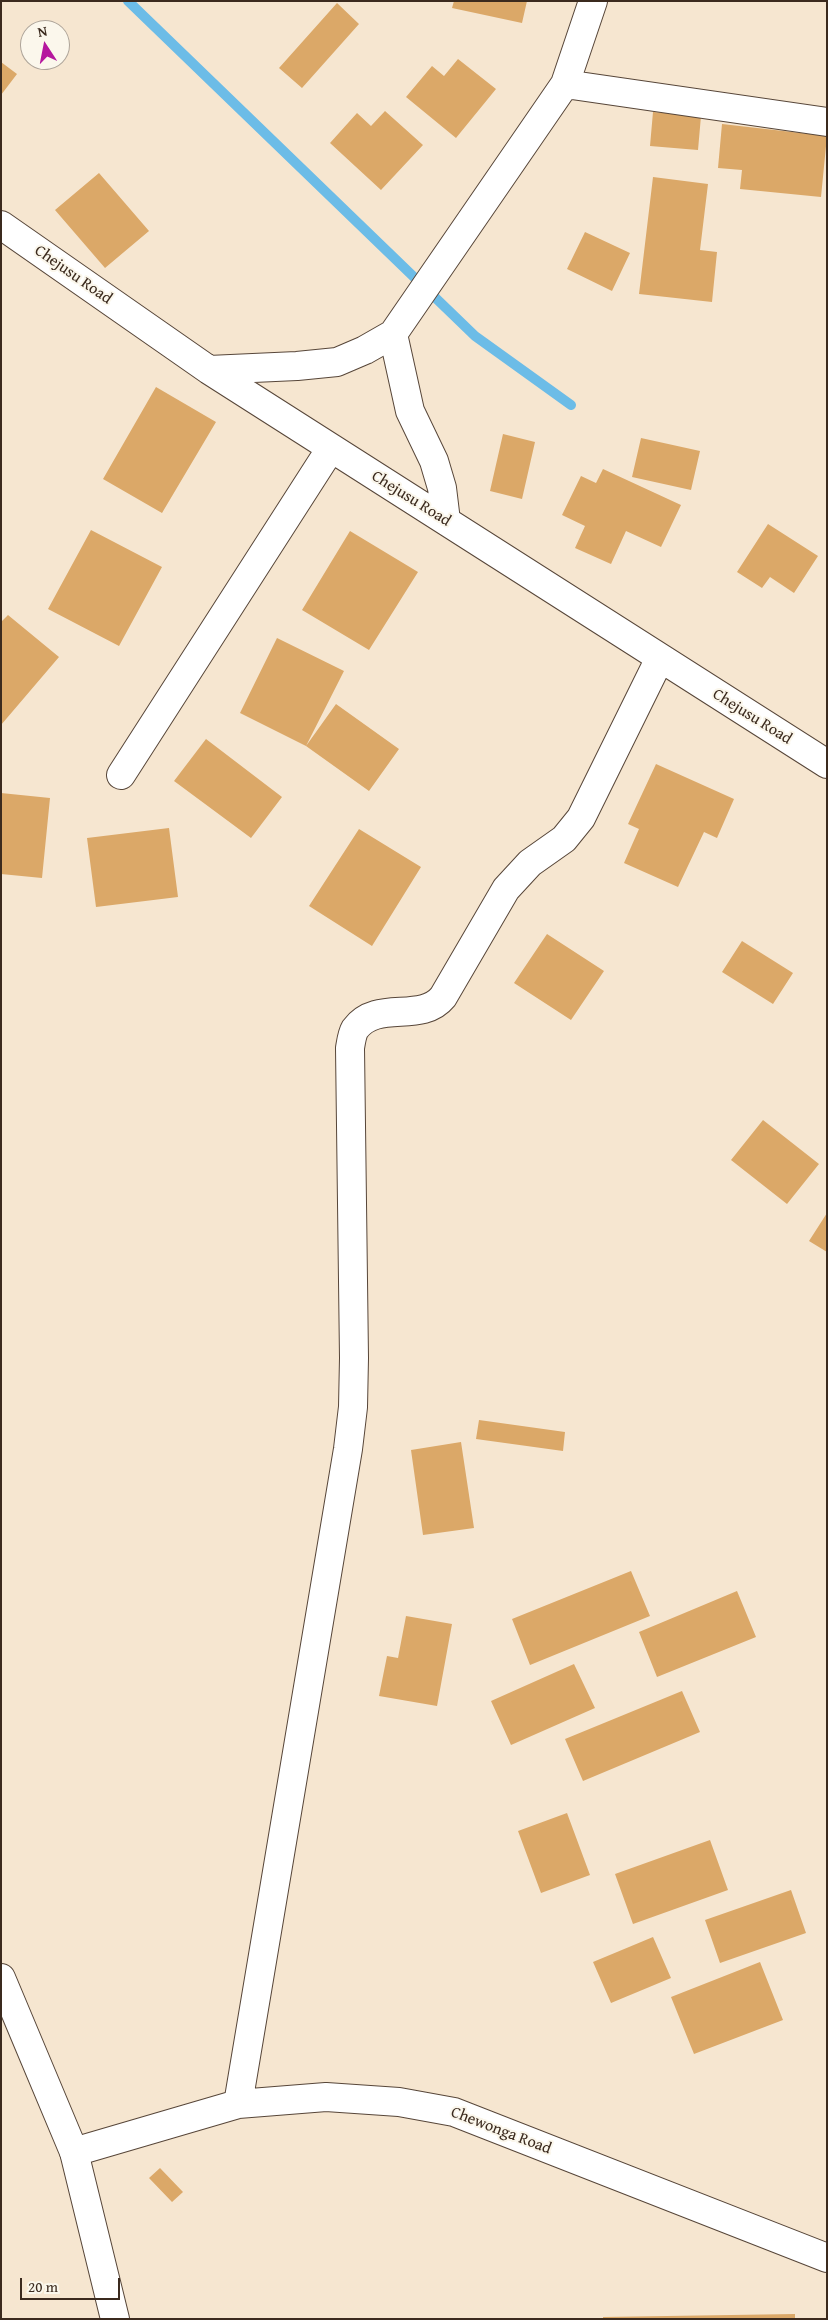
<!DOCTYPE html>
<style>
body{margin:0}
#map{position:relative;width:828px;height:2320px;overflow:hidden;background:#f6e6d0;font-family:"Gentium Book Plus",serif}
canvas{display:block}
.frame{position:absolute;inset:0;border:2px solid #3b2a1e;pointer-events:none}
.north{position:absolute;left:20px;top:20px;width:50px;height:50px;box-sizing:border-box;background:#fbf7ec;border:1px solid #aea59a;border-radius:50%;rotate:349deg;font-size:14px;font-weight:700;line-height:20px;text-align:center;color:#3b2a1e}
.north::after{content:'';display:block;margin:auto;width:18px;height:22px;background:#b5179e;clip-path:polygon(50% 0,100% 100%,50% 72%,0 100%)}
.scale{position:absolute;left:20px;top:2278px;width:100px;height:22px;box-sizing:border-box;border:2px solid #3b2a1e;border-top:0;padding-left:6px;font-size:15px;line-height:18px;white-space:nowrap;color:#3b2a1e;-webkit-text-stroke:4px #fbf7ec;paint-order:stroke}
</style>
<div id="map">
<canvas width="828" height="2320"></canvas>
<div class="frame"></div>
<div class="north">N</div>
<div class="scale">20 m</div>
</div>
<script>
const c = document.querySelector('canvas').getContext('2d');
c.lineJoin = 'round';
function stroke(path, color, width, dash) {
  c.strokeStyle = color;
  c.lineWidth = width;
  c.lineCap = dash ? 'butt' : 'round';
  c.setLineDash(dash || []);
  c.stroke(path);
}
function paint(path, color) {
  c.fillStyle = color;
  c.fill(path, 'evenodd');
}
function label(font, color, halo, rows, align = 'center') {
  c.font = font + ' "Gentium Book Plus",serif';
  c.lineWidth = 4;
  c.setLineDash([]);
  c.textBaseline = 'middle';
  c.strokeStyle = halo;
  c.fillStyle = color;
  for (const [text, x, y, turn = 0] of rows) {
    c.save();
    c.translate(x, y);
    c.rotate((+turn || 0) * Math.PI / 180);
    c.textAlign = isNaN(turn) ? turn : align;
    if (halo) c.strokeText(text, 0, 0);
    c.fillText(text, 0, 0);
    c.restore();
  }
}
const stream = new Path2D(`
 M128 1 475 336 571 405`);
const building = new Path2D(`
 M454 1H527L522 23 452 8Z
 M337 3 359 24 302 88 279 68Z
 M458 59 496 89 456 138 406 97 432 66 444 76Z
 M1 62 17 74 1 95Z
 M385 111 423 145 381 190 330 143 357 113 371 126Z
 M653 112 701 116 698 150 650 146Z
 M722 124 827 136 821 197 740 189 742 170 718 168Z
 M99 173 149 231 105 268 55 210Z
 M653 177 708 184 700 250 717 252 712 302 639 294Z
 M585 232 630 253 612 291 567 269Z
 M156 387 216 422 162 513 103 479Z
 M503 434 535 442 522 499 490 491Z
 M641 438 700 451 691 490 632 477Z
 M603 469 681 505 661 547 626 531 611 564 575 548 585 526 562 515 581 476 596 483Z
 M768 524 818 556 794 593 770 577 762 588 737 572Z
 M91 530 162 567 119 646 48 609Z
 M350 531 418 572 369 650 302 610Z
 M8 615 59 657 1 725V622Z
 M277 638 344 671 306 746 240 713Z
 M336 704 399 749 369 791 306 746Z
 M206 739 282 797 251 838 174 781Z
 M656 764 734 799 717 838 704 832 678 887 624 863 639 829 628 824Z
 M1 793 50 798 42 878 1 874Z
 M169 828 178 897 96 907 87 838Z
 M359 829 421 867 372 946 309 906Z
 M547 934 604 971 571 1020 514 983Z
 M742 941 793 973 773 1004 722 972Z
 M763 1120 819 1164 787 1204 731 1160Z
 M827 1213V1252L809 1241Z
 M479 1420 565 1432 563 1451 476 1439Z
 M461 1442 474 1528 423 1535 411 1450Z
 M631 1571 650 1616 530 1665 512 1619Z
 M737 1591 756 1637 657 1677 639 1632Z
 M406 1616 452 1624 437 1706 379 1696 387 1656 398 1658Z
 M574 1664 595 1708 511 1745 491 1701Z
 M682 1691 700 1732 583 1781 565 1739Z
 M567 1813 590 1875 541 1893 518 1831Z
 M710 1840 728 1890 633 1924 615 1874Z
 M791 1890 806 1933 720 1963 705 1920Z
 M653 1937 671 1978 611 2003 593 1962Z
 M760 1962 783 2020 694 2054 671 1997Z
 M160 2168 183 2192 172 2202 149 2178Z
 M795 2314V2319H603V2317Z`);
const minor = new Path2D(`
 M565 84 593 1
 M1 225 209 370 827 764
 M393 334 410 411 434 461 442 488 446 521
 M209 370 297 366 337 362 365 350 393 334 565 84 827 122
 M121 775 331 448
 M238 2104 348 1449 353 1407 354 1358 350 1048C351 1042 352 1034 355 1029 377 999 421 1024 443 997L506 889 530 863 564 839 581 818 660 658
 M74 2152 238 2104 326 2097 399 2102 454 2112 827 2258`);
const highway = new Path2D(`
 M1 1978 74 2152 115 2319`);
const streetNames = [
 ["Chejusu Road",73,275,35],
 ["Chejusu Road",411,499,32],
 ["Chejusu Road",752,717,32],
 ["Chewonga Road",501,2131,21]
];
stroke(stream, '#6cbce7', 10);
paint(building, '#dba868');
stroke(minor, '#574639', 30);
stroke(highway, '#574639', 30);
stroke(minor, '#fff', 28);
stroke(highway, '#fff', 28);
label('16px', '#3b2a1e', '#fbf7ec', streetNames);
</script>
